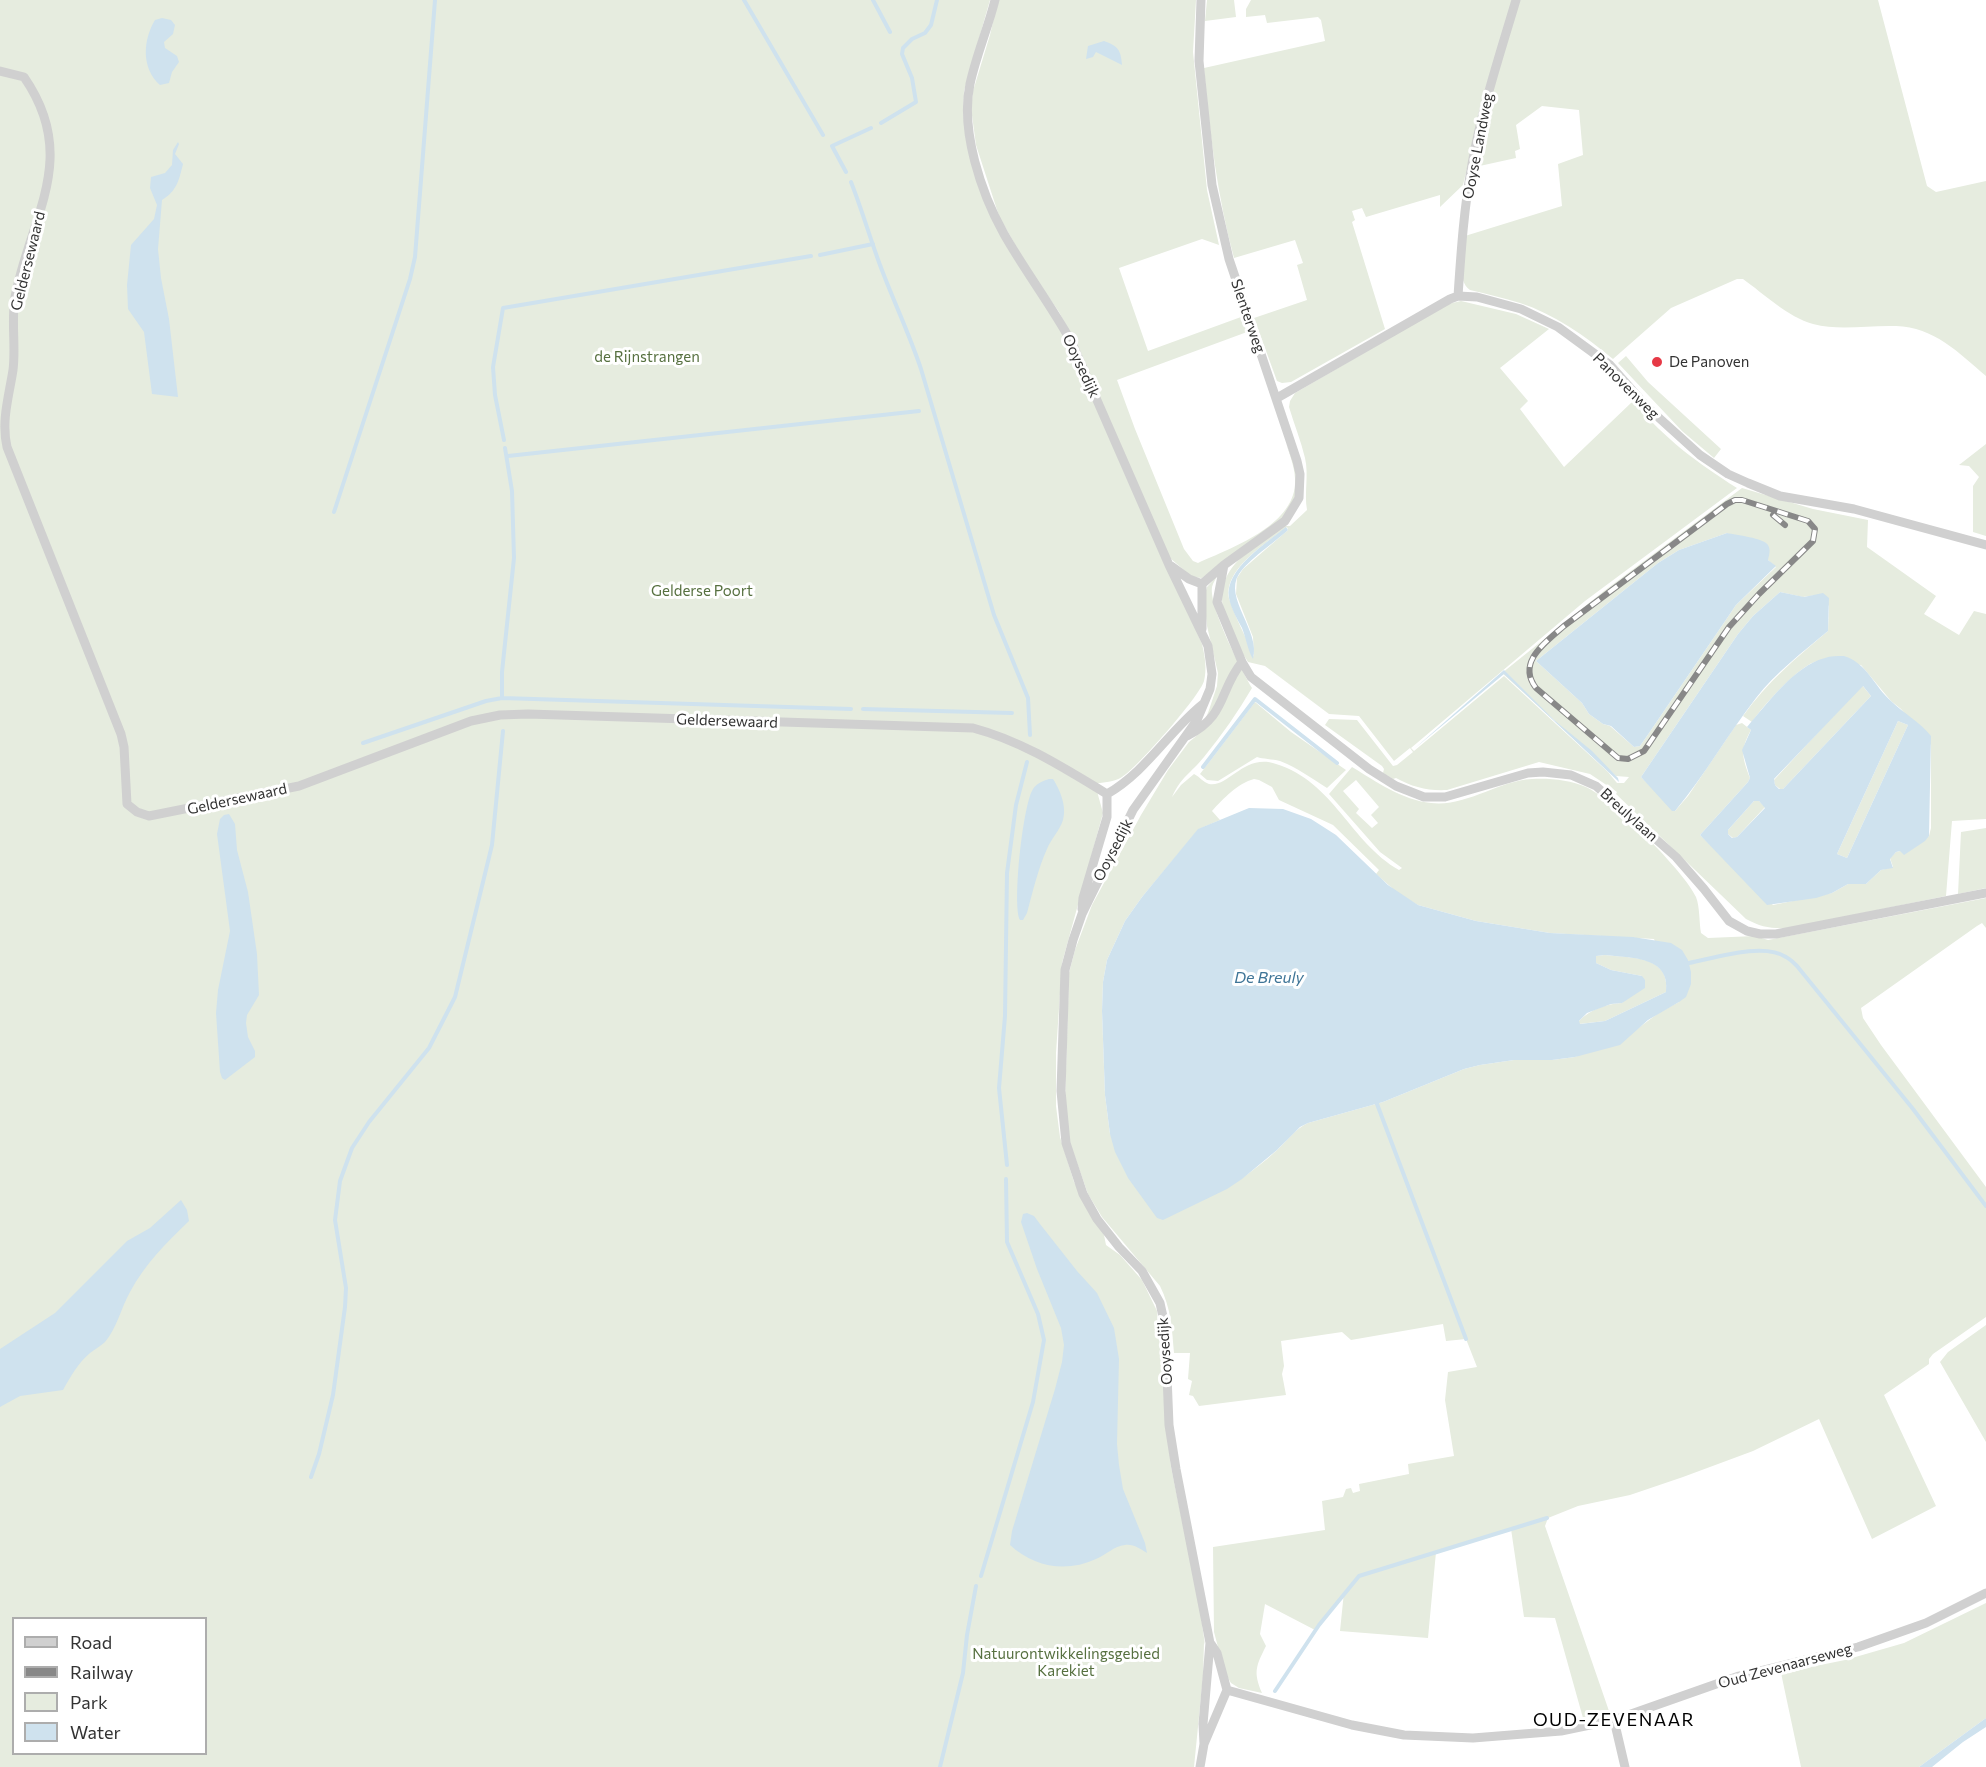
<!DOCTYPE html>
<style>
body{margin:0}
#map{position:relative;width:1986px;height:1767px;overflow:hidden;background:#fff;font-family:Commissioner,sans-serif}
canvas{display:block}
.legend{position:absolute;left:12px;top:1617px;width:195px;height:138px;box-sizing:border-box;background:#fff;border:2px solid #adadad;margin:0;padding:8px 10px;list-style:none;font-size:18px;color:#333}
.legend li{display:flex;align-items:center;gap:12px;height:30px}
.legend b{width:30px;border:2px solid #adadad}
</style>
<div id="map">
<canvas width="1986" height="1767"></canvas>
<ul class="legend">
<li><b style="height:8px;background:#d0d0d0"></b>Road</li>
<li><b style="height:8px;background:#888"></b>Railway</li>
<li><b style="height:16px;background:#e6ecdf"></b>Park</li>
<li><b style="height:16px;background:#cfe2ee"></b>Water</li>
</ul>
</div>
<script>
const c = document.querySelector('canvas').getContext('2d');
c.lineJoin = 'round';
function paint(path, color) {
  c.fillStyle = color;
  c.fill(path, 'evenodd');
}
function stroke(path, color, width, dash) {
  c.strokeStyle = color;
  c.lineWidth = width;
  c.lineCap = dash ? 'butt' : 'round';
  c.setLineDash(dash || []);
  c.stroke(path);
}
function label(font, color, halo, rows, align = 'center') {
  c.font = font + ' Commissioner,sans-serif';
  c.lineWidth = 6;
  c.setLineDash([]);
  c.textBaseline = 'middle';
  c.strokeStyle = halo;
  c.fillStyle = color;
  for (const [text, x, y, turn = 0] of rows) {
    c.save();
    c.translate(x, y);
    c.rotate((+turn || 0) * Math.PI / 180);
    c.textAlign = isNaN(turn) ? turn : align;
    if (halo) c.strokeText(text, 0, 0);
    c.fillText(text, 0, 0);
    c.restore();
  }
}
const green = new Path2D(`
 M0 0H990L964 91 963 114 970 154 988 208 1072 348 1202 644C1205 657 1207 669 1204 681 1200 696 1136 769 1122 777 1114 782 1104 782 1095 784L1103 813 1062 963 1056 1053V1106L1060 1137 1074 1182 1104 1235 1106 1245 1120 1255 1142 1280 1157 1311 1171 1467 1199 1603 1205 1645 1204 1642 1203 1676 1194 1767H0ZM14 1618H206V1754H14Z
 M998 0H1196L1193 52 1207 190 1219 245 1202 239 1119 268 1148 351 1241 317 1247 332 1117 380 1135 429 1184 549 1193 561 1198 563C1231 548 1293 526 1295 484 1296 470 1290 456 1286 443L1296 469V495L1281 520 1202 578 1192 577 1170 558 1074 340 1059 312 1026 264 999 216 976 145 971 108 973 91 990 35Z
 M1207 0H1234L1236 17 1205 21Z
 M1251 0H1512L1488 80 1463 185 1440 207V195L1366 217 1362 208 1352 211 1355 220 1352 222 1385 329 1291 382 1282 383 1277 381 1254 318 1307 300 1297 265 1303 263 1295 240 1234 258C1217 195 1210 134 1204 68L1325 41 1321 20 1318 17 1267 23 1265 15 1246 17V9Z
 M1518 0H1878L1927 186 1936 192 1986 181V376C1959 353 1934 327 1896 326 1868 325 1840 331 1813 324 1788 317 1764 294 1743 279H1737L1671 308 1613 359C1585 336 1554 314 1520 303 1504 298 1487 294 1470 290 1456 281 1464 251 1465 236L1562 206 1558 164 1583 155 1579 110 1542 106 1516 125 1520 149 1515 151 1516 158 1475 167 1491 88Z
 M1461 301 1516 314 1549 329 1500 368 1528 401 1520 409 1564 467 1632 402H1634C1665 439 1696 462 1737 488L1585 601 1411 748 1414 751 1504 676 1608 772 1617 783H1624L1629 777 1616 776 1502 673 1604 591 1742 488 1813 509 1868 520 1867 547 1936 596 1924 614 1959 635 1974 611 1986 614V819L1952 821 1946 896 1789 928C1771 929 1761 927 1746 919L1616 794 1617 792 1590 774 1539 762 1447 790C1428 791 1412 787 1396 778L1393 779 1383 773 1384 769 1382 766 1325 725 1329 719 1357 720 1393 766 1397 765 1413 752 1410 748 1394 761 1359 716 1329 714 1265 666 1248 662 1243 654 1223 607C1216 564 1256 547 1285 526H1290L1307 510C1304 493 1309 475 1305 458 1301 441 1294 424 1289 407L1290 401 1295 393 1448 304ZM1287 527 1288 530 1243 569 1237 578 1236 594 1253 637 1254 657C1247 638 1236 620 1230 601 1220 571 1267 543 1287 527ZM1727 533 1768 560 1776 567 1736 605 1647 736 1640 746 1634 747 1610 726 1603 724 1589 714 1582 703 1536 661 1658 563 1679 550ZM1780 592 1803 597 1816 595 1829 606 1828 631C1796 658 1767 682 1743 716L1752 722C1762 707 1800 664 1818 661 1831 659 1848 664 1861 665L1891 701 1901 709 1931 745V828L1929 836 1900 851 1896 852 1890 858 1893 867 1881 870 1866 884H1848L1832 893 1773 905 1700 835 1748 782 1750 778C1742 757 1740 750 1751 730L1742 723 1736 725 1688 796 1675 811 1641 777 1738 634 1753 616Z
 M1626 356 1648 382 1721 449 1714 458 1682 431 1618 363Z
 M1986 444V536L1973 532V486L1979 477 1969 466 1959 465Z
 M1218 575C1216 578 1213 583 1212 587 1209 607 1241 669 1252 688 1238 712 1222 735 1204 757 1191 773 1181 777 1172 797L1181 785 1194 774C1200 777 1203 782 1209 784 1229 788 1244 753 1276 764 1334 782 1350 842 1399 870L1402 868 1380 852 1329 794 1352 767C1377 782 1402 800 1431 803 1467 807 1497 781 1532 779 1550 778 1570 780 1586 787 1611 798 1685 872 1696 897 1700 907 1699 923 1701 933L1708 938 1755 936 1768 940 1986 898V928L1982 923 1977 926 1861 1008 1863 1018 1881 1045 1986 1187V1317L1933 1354 1929 1359V1364L1884 1395 1936 1506 1872 1539 1819 1419 1753 1451 1683 1477 1630 1495 1578 1506 1548 1518 1545 1526 1609 1711 1583 1718 1555 1618 1524 1617 1511 1529 1436 1552 1428 1638 1340 1631 1344 1592 1315 1630 1265 1604 1260 1634 1266 1646C1256 1666 1253 1672 1262 1693L1239 1688 1231 1683 1225 1673 1214 1632 1213 1547 1325 1530 1322 1501 1343 1497 1346 1489 1351 1488 1353 1493 1360 1491 1359 1484 1409 1474 1408 1464 1454 1456 1445 1400 1448 1372 1477 1367 1466 1339 1446 1341 1443 1324 1351 1340 1342 1332 1281 1341 1284 1366 1282 1374 1286 1395 1199 1406 1193 1396 1189 1395 1192 1381 1188 1379 1190 1353H1174C1172 1329 1171 1308 1160 1286L1102 1217 1088 1194 1069 1140 1065 1104 1069 973 1075 950 1092 905 1141 815 1168 770 1189 742 1200 733 1209 710 1217 686 1218 673 1207 626 1204 597 1207 587ZM1254 779 1259 780 1272 787 1279 800 1333 825 1379 870 1376 874 1400 895 1418 905 1476 921 1550 933 1654 939 1679 1002 1660 1012 1637 1029 1575 1057 1552 1060H1514L1480 1065 1464 1069 1383 1102 1308 1123C1295 1129 1287 1141 1276 1151 1253 1172 1230 1188 1202 1200L1110 1134 1105 1095 1102 1011 1103 982 1107 960 1125 921 1142 897 1199 829 1220 820 1212 811C1223 799 1238 783 1254 779ZM1356 780 1379 807 1371 815 1378 823 1372 828 1356 813 1359 809 1343 791Z
 M1862 685 1871 696 1783 789H1780L1775 785 1774 780Z
 M1255 702 1291 732 1346 770 1327 788C1311 778 1298 768 1280 761 1272 759 1263 759 1257 757L1218 781 1207 780 1200 774Z
 M1898 721 1908 725 1847 858 1837 854Z
 M1754 801H1759L1765 807 1737 837 1733 838 1728 834V830Z
 M1986 828V888L1958 894 1961 832Z
 M1605 955C1630 958 1671 955 1666 992L1605 1021 1579 1024V1021C1591 1009 1606 1004 1622 1003L1642 976 1611 970 1596 963V956Z
 M1986 1325V1442L1940 1362 1948 1352Z
 M1986 1603V1718L1919 1767H1801L1781 1673 1845 1660 1904 1643Z`);
const water = new Path2D(`
 M162 18 171 20 175 25 173 34 164 42 165 48 177 56 179 62 172 72 169 83 160 85C141 68 143 40 155 20Z
 M1104 41C1118 46 1121 50 1122 65L1096 52 1093 57 1086 59 1088 46Z
 M178 142 179 144 175 154 183 164C179 180 177 191 162 200L158 249 161 278 169 319 178 397 152 394 144 332 128 309 127 285 131 245 154 219 157 205 150 188 151 177 165 173 172 165 173 150Z
 M1286 527 1288 530C1274 543 1249 559 1239 574 1223 598 1261 631 1253 659 1248 651 1246 638 1242 628 1237 619 1231 608 1229 598 1224 569 1267 543 1286 527Z
 M1727 533C1736 535 1764 538 1768 545 1771 550 1769 555 1768 560L1776 566 1736 605 1647 736 1640 746 1634 747 1611 726 1603 724 1589 714 1582 703 1536 661 1658 563 1679 550Z
 M1780 592 1804 597 1823 593 1829 598 1828 631C1803 652 1776 672 1756 698 1728 734 1705 775 1675 811H1672L1641 777 1738 634 1753 616Z
 M1844 656C1867 663 1874 686 1891 701 1904 714 1919 721 1931 736L1929 836 1925 841 1904 855 1900 851 1896 852 1890 859 1893 868 1881 870 1866 884H1848L1832 893 1816 898 1767 905 1700 835 1748 782 1750 778 1742 750 1751 730 1747 727C1767 704 1794 666 1825 658 1830 656 1837 656 1844 656ZM1863 686 1871 696 1783 789H1779L1775 785 1774 779ZM1898 721 1908 725 1847 858 1837 854ZM1754 801H1759L1765 808 1737 837 1732 838 1728 834V830Z
 M1504 670 1554 720 1592 751 1618 778 1619 782 1504 674 1414 749Z
 M1049 779H1053C1060 790 1067 806 1063 820 1060 830 1051 839 1047 849 1038 869 1033 891 1027 913L1023 920H1020C1012 905 1023 804 1033 789 1037 783 1043 781 1049 779Z
 M1249 808 1283 809 1311 819 1336 835 1388 885 1418 905 1476 921 1550 933 1633 937 1671 943 1682 950 1688 960 1691 972V984L1686 997 1679 1002 1648 1020 1620 1045 1575 1057 1552 1060H1514L1480 1065 1464 1069 1383 1102 1308 1123 1300 1127 1277 1150 1242 1179 1227 1189 1163 1220 1157 1218 1128 1178 1115 1152 1110 1134 1105 1095 1102 1011 1103 982 1107 960 1125 921 1142 897 1198 829ZM1605 955C1630 958 1671 956 1666 992L1605 1021 1580 1024 1579 1021 1587 1013 1611 1004 1622 1003 1645 988V980L1642 976 1611 970 1596 963V956Z
 M229 814 235 824 237 850 248 892 257 954 259 995 247 1015 246 1023 248 1037 255 1051V1057L225 1080 222 1078 220 1072 216 1013 218 990 230 931 217 834 220 819 224 815Z
 M181 1200 187 1210 189 1221C166 1243 145 1264 130 1292 121 1308 117 1328 105 1342 101 1346 95 1349 90 1353 78 1363 71 1376 63 1390L20 1396 0 1407V1349L55 1313 127 1241 150 1228Z
 M1027 1213 1034 1216 1040 1224 1077 1271 1097 1293 1114 1328 1119 1359 1117 1444 1119 1465 1123 1489 1145 1543 1147 1553C1140 1549 1134 1544 1125 1545 1114 1546 1106 1555 1096 1559 1066 1573 1034 1567 1010 1545L1012 1531 1055 1389 1062 1362 1064 1345 1061 1328 1037 1269 1021 1222 1023 1214Z
 M1986 1718V1727L1963 1742 1932 1767H1919Z`);
const stream = new Path2D(`
 M744 0 823 135
 M873 0 890 32
 M881 123 916 102 912 78 902 54 903 48 912 39 925 33 931 25 937 0
 M846 172 832 146 871 128
 M851 182C862 210 870 238 880 265 893 300 909 333 921 369L994 615 1028 698 1030 735
 M820 255 873 244
 M504 440 495 395 493 367 503 308 811 256
 M505 448 512 491 514 558 502 672V698L851 709
 M508 456 919 411
 M334 512 410 279 415 257 435 0
 M863 709 1012 713
 M363 743 486 701 502 698
 M1203 767 1255 699 1337 763
 M1689 963C1715 958 1763 942 1786 957 1790 959 1794 963 1797 966L1913 1109 1986 1206
 M1377 1104 1466 1339
 M1007 1165 999 1088 1005 1016 1007 873 1016 805 1027 762
 M311 1477 319 1454 333 1395 345 1307 346 1288 335 1220 340 1181 352 1148 369 1122 429 1048 455 997 492 845 503 731
 M981 1576 1033 1402 1044 1340 1038 1314 1007 1242 1006 1179
 M1275 1691 1319 1625 1359 1576 1547 1518
 M940 1767 963 1673 967 1635 976 1586`);
const street = new Path2D(`
 M995 0C988 28 976 56 970 84 960 130 981 193 1004 234 1025 271 1051 305 1072 343L1169 565 1208 646 1212 674 1210 689 1197 720 1133 810 1082 914 1073 940 1065 970 1061 1091 1066 1143 1083 1194 1097 1219 1119 1247 1142 1271 1160 1303 1165 1326 1169 1425 1176 1469 1210 1643 1203 1724 1204 1744
 M1201 0 1199 61 1212 185 1229 259 1297 461 1300 474 1299 498 1285 521 1224 565 1202 584V629
 M0 71 24 77C80 158 31 215 15 297 11 321 16 346 13 370 9 396 1 421 7 447L121 734 124 747 127 804 137 812 149 816 299 786 471 721 500 715 528 714 973 728C1022 741 1064 768 1107 794
 M1458 296C1461 252 1464 207 1472 164 1482 108 1500 54 1516 0
 M1277 398 1450 299 1458 296 1477 297 1521 309 1558 327 1610 365 1647 407 1700 455 1728 474 1748 483 1780 496 1854 509 1986 545
 M1224 565 1217 602 1242 662 1251 677 1369 769 1396 786 1424 797H1445L1528 773 1543 772 1571 775 1596 786 1676 857 1704 889 1729 921 1747 931 1760 934H1776L1986 893
 M1171 566 1189 579 1202 584
 M1187 736C1227 716 1219 690 1242 662
 M1082 909 1083 898 1107 817V794C1146 772 1169 731 1203 704
 M1211 1644 1217 1653 1227 1690 1352 1725 1404 1735 1473 1738 1561 1731 1614 1720 1739 1676 1858 1647 1926 1623 1986 1593
 M1614 1720 1625 1767
 M1200 1767 1204 1744 1227 1690`);
const rail = new Path2D(`
 M1735 500H1742L1808 521 1815 529 1813 541 1759 594 1729 627 1644 751 1628 759 1618 758 1536 688C1516 662 1546 642 1564 626L1727 504Z
 M1773 515 1785 525`);
const markers = [
 [1657,362,6,"#e63946"]
];
const streetNames = [
 ["Ooyse Landweg",1478,146,-79],
 ["Geldersewaard",28,261,-76],
 ["Slenterweg",1248,316,71],
 ["Ooysedijk",1081,366,65],
 ["Panovenweg",1626,386,45],
 ["Geldersewaard",727,721,2],
 ["Geldersewaard",237,799,-12],
 ["Breulylaan",1629,815,42],
 ["Ooysedijk",1113,850,-63],
 ["Ooysedijk",1165,1351,-94],
 ["Oud Zevenaarseweg",1785,1666,-15]
];
const parkNames = [
 ["de Rijnstrangen",647,357],
 ["Gelderse Poort",702,591],
 ["Natuurontwikkelingsgebied",1066,1654],
 ["Karekiet",1066,1671]
];
const poiNames = [
 ["De Panoven",1669,362]
];
const waterNames = [
 ["De Breuly",1269,978]
];
const quarterNames = [
 ["OUD-ZEVENAAR",1614,1720]
];
paint(green, '#e6ecdf');
paint(water, '#cfe2ee');
stroke(stream, '#cfe2ee', 4);
stroke(street, '#d0d0d0', 9);
stroke(rail, '#888', 6);
stroke(rail, '#fff', 4, [11]);
for (const [x, y, r, color] of markers) {
  const dot = new Path2D();
  dot.arc(x, y, r, 0, 2 * Math.PI);
  c.fillStyle = color;
  c.fill(dot);
  stroke(dot, '#fff', 2);
}
label('15px', '#333', '#fff', streetNames);
label('15px', '#56703f', '#fff', parkNames);
label('15px', '#333', '#fff', poiNames, 'left');
label('italic 16px', '#3f7597', '#fff', waterNames);
c.letterSpacing = '1.5px';
label('18px', '#000', '#fff', quarterNames);
c.letterSpacing = '0px';
</script>
